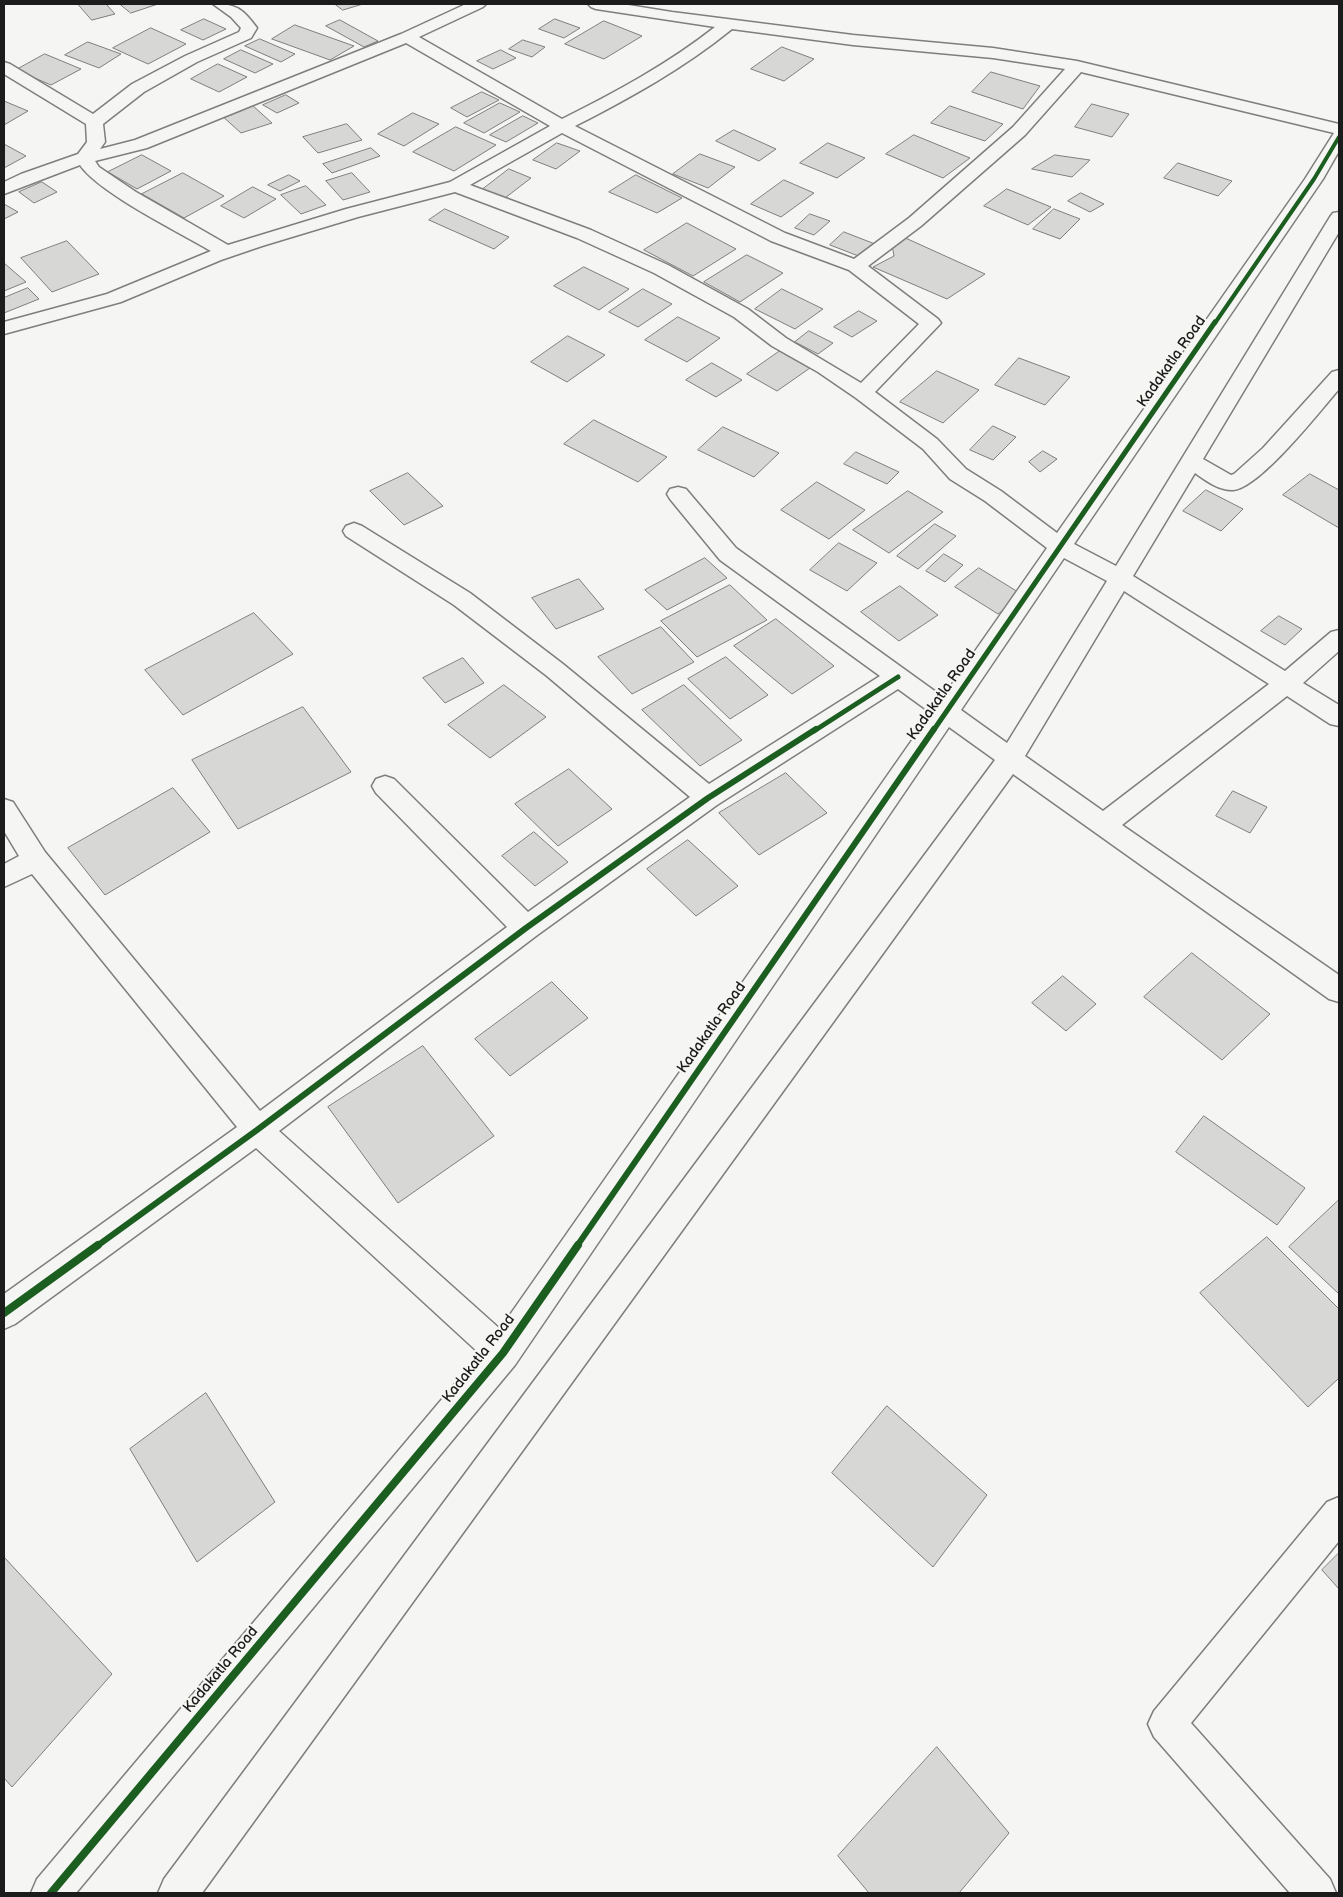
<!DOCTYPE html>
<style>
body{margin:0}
#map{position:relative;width:1343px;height:1897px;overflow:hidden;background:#f5f5f3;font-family:"Balsamiq Sans",sans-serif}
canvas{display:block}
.frame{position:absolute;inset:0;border:5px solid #1c1c1c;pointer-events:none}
</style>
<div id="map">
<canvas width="1343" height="1897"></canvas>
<div class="frame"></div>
</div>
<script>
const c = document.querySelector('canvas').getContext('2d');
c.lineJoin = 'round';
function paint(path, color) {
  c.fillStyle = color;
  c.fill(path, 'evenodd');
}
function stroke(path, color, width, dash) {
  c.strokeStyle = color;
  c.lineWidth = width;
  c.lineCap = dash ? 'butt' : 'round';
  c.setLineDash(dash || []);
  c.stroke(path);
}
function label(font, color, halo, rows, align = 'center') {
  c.font = font + ' "Balsamiq Sans",sans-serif';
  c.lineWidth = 4.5;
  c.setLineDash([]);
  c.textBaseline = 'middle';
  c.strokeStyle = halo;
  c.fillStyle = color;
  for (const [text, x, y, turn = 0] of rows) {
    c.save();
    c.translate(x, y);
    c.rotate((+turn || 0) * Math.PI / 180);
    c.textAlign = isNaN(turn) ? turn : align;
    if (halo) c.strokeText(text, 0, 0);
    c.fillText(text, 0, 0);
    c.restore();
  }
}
const building = new Path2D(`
 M78 4H106L115 14 92 20Z
 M120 4H158L131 13Z
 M335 4H363L343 10Z
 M204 19 226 29 203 40 181 30Z
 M555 19 580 28 564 38 539 29Z
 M340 20 378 41 364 47 326 26Z
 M604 21 642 36 604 59 565 44Z
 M295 25 354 46 330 60 272 39Z
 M151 28 186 44 148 64 113 48Z
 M260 39 295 54 281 62 245 46Z
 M523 40 545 47 532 57 509 49Z
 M88 42 121 54 99 68 65 55Z
 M782 47 814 59 784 81 751 69Z
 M241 50 273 64 255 73 224 59Z
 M501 50 516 58 493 69 477 61Z
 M45 54 81 69 51 85 16 70Z
 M218 64 247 77 219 92 191 79Z
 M991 72 1040 86 1023 109 972 92Z
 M482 92 499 100 467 117 451 108Z
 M286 95 299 103 277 113 263 105Z
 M4 101 28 111 4 125Z
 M500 103 520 112 484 133 464 123Z
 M1092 104 1129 114 1112 137 1075 127Z
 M252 105 272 123 241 133 221 115Z
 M950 106 1003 124 985 141 931 123Z
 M413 113 439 124 404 146 378 134Z
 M523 116 538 123 506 142 490 135Z
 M347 124 362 140 318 153 303 137Z
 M456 127 496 145 454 171 413 152Z
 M734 130 776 149 759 161 716 141Z
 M914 135 970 158 943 178 886 154Z
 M557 143 580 151 556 169 533 160Z
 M828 143 865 158 837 178 800 163Z
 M4 144 26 156 4 168Z
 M371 148 380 156 332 173 323 164Z
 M700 154 735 167 708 188 673 174Z
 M142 155 171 171 137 189 108 172Z
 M1055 155 1090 160 1072 177 1032 169Z
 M1178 163 1232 181 1218 196 1164 178Z
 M509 169 531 178 505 198 483 189Z
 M183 173 224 196 184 218 142 194Z
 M352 173 370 192 343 200 326 181Z
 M289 175 300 181 280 191 268 185Z
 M636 175 682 198 657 213 609 192Z
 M784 180 814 193 781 217 751 204Z
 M42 182 57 192 34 203 19 192Z
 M306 186 326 205 301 214 281 195Z
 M253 187 276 199 244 218 221 206Z
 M1007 189 1051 207 1028 225 984 206Z
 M1081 193 1104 204 1090 212 1068 201Z
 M4 204 18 212 4 219Z
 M445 209 509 237 494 249 429 220Z
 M1054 209 1080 219 1060 239 1033 229Z
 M810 214 830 221 814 235 795 228Z
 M687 223 736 249 693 276 644 250Z
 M844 232 875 244 861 257 830 245Z
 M901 236 985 274 947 299 873 267 894 256 892 245Z
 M67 241 99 274 52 292 21 258Z
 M747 255 783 273 740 302 704 282Z
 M4 263 26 282 4 291Z
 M584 267 629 289 599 310 554 286Z
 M28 288 39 299 4 313V298Z
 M643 289 672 304 638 327 609 312Z
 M782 289 823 309 795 329 755 309Z
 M859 311 877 321 852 337 834 327Z
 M678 317 720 338 687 362 645 340Z
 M809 331 833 343 818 354 795 342Z
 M568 336 605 355 567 382 531 362Z
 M780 351 810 368 777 391 747 374Z
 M1019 358 1070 377 1045 405 995 385Z
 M712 363 742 380 716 397 686 380Z
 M937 371 979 390 943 423 900 402Z
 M594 420 667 457 638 482 564 444Z
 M993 426 1016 437 993 460 970 450Z
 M723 427 779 453 754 477 698 450Z
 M1043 451 1057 459 1040 472 1029 462Z
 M856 452 899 472 887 484 844 464Z
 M408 473 443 506 404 525 370 491Z
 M1310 474 1339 490V528L1283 495Z
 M817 482 865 510 829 539 781 510Z
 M1206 490 1243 509 1221 531 1183 511Z
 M908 491 943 512 889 553 853 530Z
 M935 524 956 536 918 569 897 556Z
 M839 543 877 563 847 591 810 570Z
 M944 554 963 565 945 582 926 571Z
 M705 558 727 578 667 610 645 590Z
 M979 568 1023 595 998 614 955 587Z
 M579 579 604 609 556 629 532 598Z
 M730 585 767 620 697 657 661 621Z
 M900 586 938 615 899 641 861 612Z
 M254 613 293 654 183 715 145 670Z
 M1279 616 1302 629 1285 645 1261 631Z
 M776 619 834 666 792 694 734 646Z
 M661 627 694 662 632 694 598 657Z
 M726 657 768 695 730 719 688 679Z
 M463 658 484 683 445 703 423 678Z
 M504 685 546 717 490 758 448 725Z
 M684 685 742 740 700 766 642 710Z
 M303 707 351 772 238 829 192 760Z
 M569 769 612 809 558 846 515 804Z
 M786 773 827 813 759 855 719 813Z
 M173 788 210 832 105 895 68 848Z
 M1233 791 1267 807 1250 833 1216 816Z
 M534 832 568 862 535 886 502 856Z
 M688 840 738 886 696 916 647 869Z
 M1192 953 1270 1014 1222 1060 1144 997Z
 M1063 976 1096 1004 1066 1031 1032 1003Z
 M552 982 588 1018 510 1076 475 1039Z
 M423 1046 494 1136 398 1203 328 1107Z
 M1204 1116 1305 1188 1277 1225 1176 1152Z
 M1338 1201 1339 1202V1294L1289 1247Z
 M1267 1237 1339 1309V1378L1308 1407 1200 1293Z
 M206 1393 275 1502 197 1562 130 1449Z
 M887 1406 987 1495 933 1567 832 1473Z
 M1339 1553V1589L1322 1570Z
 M4 1557 112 1674 12 1787 4 1778Z
 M937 1747 1009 1833 959 1893H869L838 1856Z`);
const minor = new Path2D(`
 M213 4C236 3 244 10 257 28L251 38 197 62 144 92 103 124 105 142 100 149 135 140 401 34 466 4H486L483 7 419 37 562 119C616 92 668 64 715 27L596 9 591 7 588 4H622L672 12 853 35 993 48 1077 61 1339 124V151L1323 179 1074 544 1116 566 1330 217 1333 213 1339 212V232L1203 459 1231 475 1234 474 1263 448 1332 372 1339 370V389C1321 410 1259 489 1233 490 1219 491 1205 480 1195 473L1133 576 1285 671 1331 632 1339 630V651L1303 683 1339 705V726L1330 724 1287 696 1122 825 1339 975V1002L1329 999 1013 774 202 1893H158L164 1879 995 760 949 727 515 1365 76 1893H31L37 1879 480 1354 256 1148 15 1324 4 1329V1294L237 1127 32 874 4 887V864L19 856 4 831V799L13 802 45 852 260 1111 507 927 376 793 372 786 376 779 385 776 394 779 528 912 690 797 547 676 454 605 346 536 343 531 346 526 354 523 362 526 470 593 563 664 709 784 880 676 720 560 670 499 667 494 670 489 678 487 686 489 736 548 943 697 1047 548 985 501 950 479 923 449 856 398 818 372 772 346 734 317 654 273 577 238 455 192 358 217 262 246 221 260 121 302 4 334V322L107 294 211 251C179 232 99 193 80 165L4 194V182L21 174 78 154 87 142 86 124 4 74V62L10 64 93 114 132 84 185 56 239 32 241 28 231 17ZM732 29 853 45 993 58 1065 69 1013 127 909 218 854 259 785 233 575 126C630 98 684 68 732 29ZM406 43 550 126 450 182 346 209 228 245 136 192 99 167 95 161 147 148ZM1081 72 1334 133 1305 179 1057 533 1001 491 966 469 937 439 875 392 941 323 938 319 868 266 921 226 1025 135ZM562 133 771 241 849 270 919 324 861 383 786 338 748 309 668 265 591 230 470 185ZM1064 558 1107 581 1007 743 961 710ZM1124 591 1269 684 1103 811 1025 756ZM898 689 931 713 500 1329 279 1131 536 936 717 805Z
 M1339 1497V1541L1191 1723 1330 1879 1336 1893H1290L1154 1737 1148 1724 1154 1711 1327 1502Z`);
const cyclewayFar3 = new Path2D(`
 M1215 323 1314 179 1339 137`);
const cyclewayFar2 = new Path2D(`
 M814 731 898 677
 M933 731 1215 322`);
const cyclewayFar1 = new Path2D(`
 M97 1246 257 1130 526 928 708 798 816 729
 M577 1246 934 729`);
const cycleway = new Path2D(`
 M4 1313 98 1245
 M51 1893 503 1353 578 1245`);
const streetNames = [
 ["Kadakatla Road",1172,362,-55],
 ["Kadakatla Road",942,695,-55],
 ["Kadakatla Road",712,1028,-55],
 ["Kadakatla Road",479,1359,-52],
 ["Kadakatla Road",221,1670,-50]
];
paint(building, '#d7d7d6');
stroke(building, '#7e7e7d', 1);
stroke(minor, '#7e7e7d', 3);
paint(minor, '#f5f5f3');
stroke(cyclewayFar3, '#1b5e20', 4);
stroke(cyclewayFar2, '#1b5e20', 5);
stroke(cyclewayFar1, '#1b5e20', 6);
stroke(cycleway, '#1b5e20', 8);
label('15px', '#1c1c1c', '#f6f6f2', streetNames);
</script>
